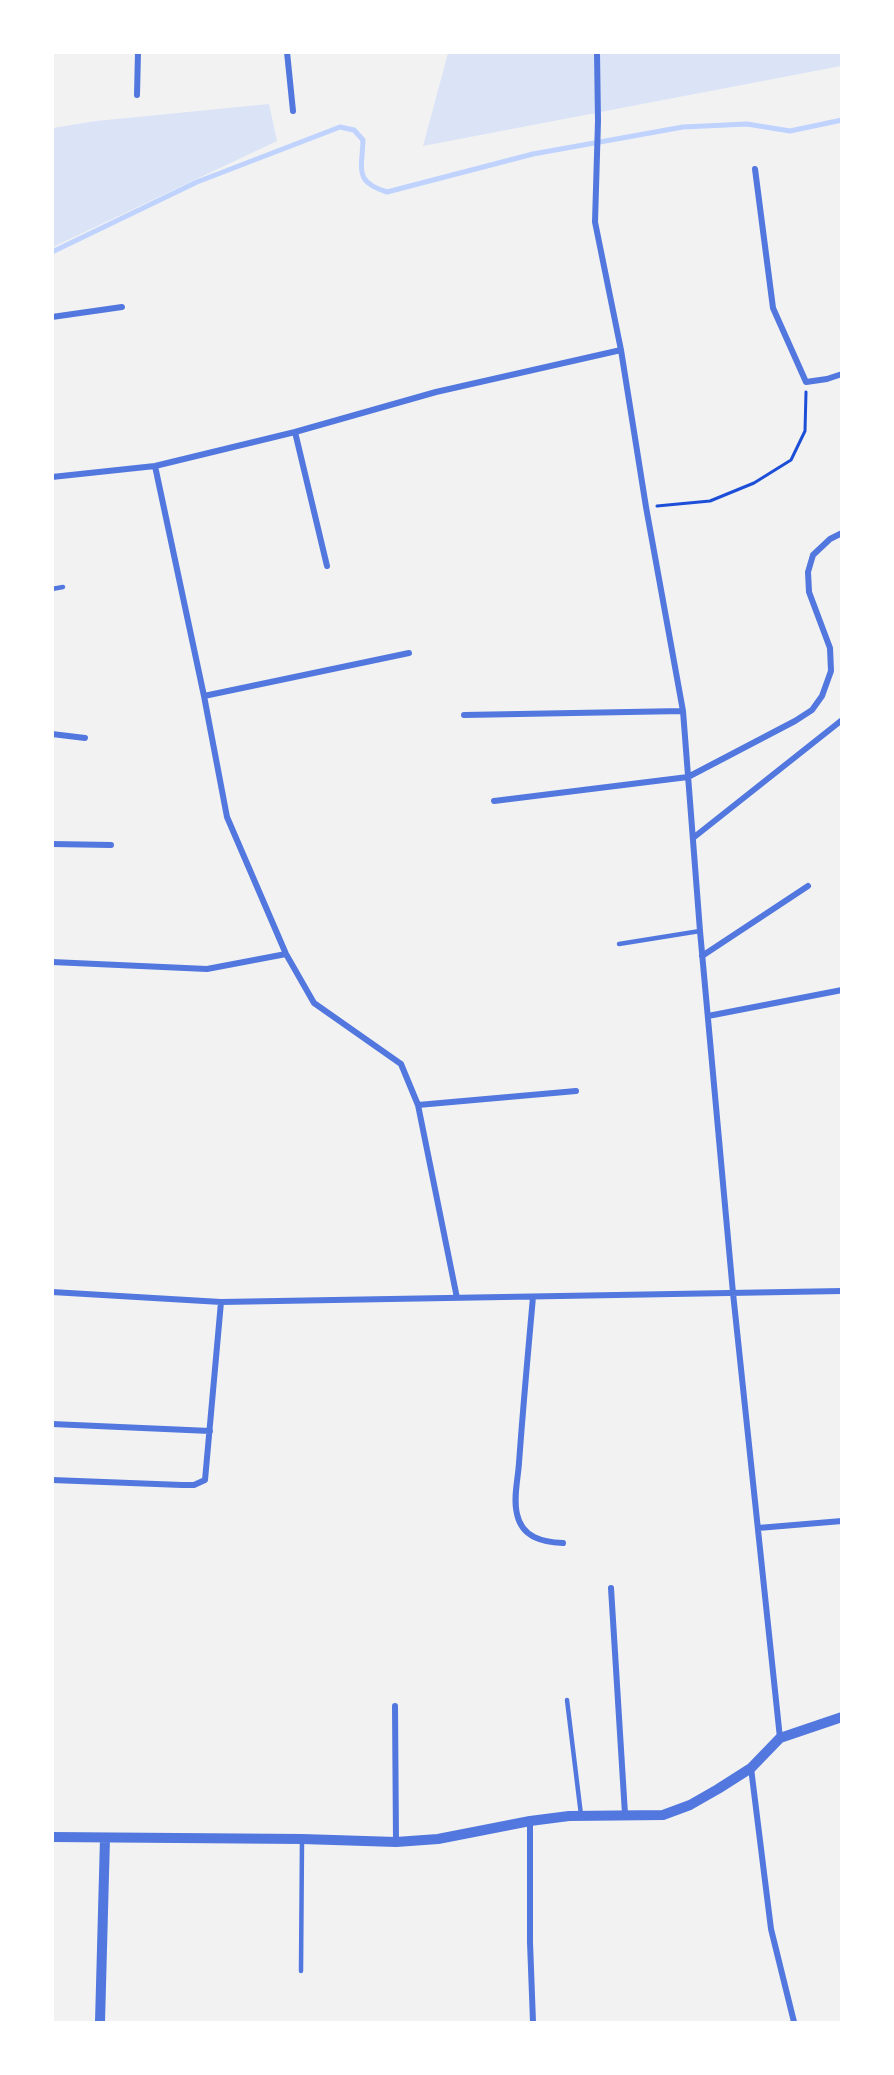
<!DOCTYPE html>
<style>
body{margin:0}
#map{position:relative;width:894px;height:2075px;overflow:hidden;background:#f2f2f2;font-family:Merriweather,serif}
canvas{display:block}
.frame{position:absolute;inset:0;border:54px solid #fff;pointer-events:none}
</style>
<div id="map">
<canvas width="894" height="2075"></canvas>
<div class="frame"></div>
</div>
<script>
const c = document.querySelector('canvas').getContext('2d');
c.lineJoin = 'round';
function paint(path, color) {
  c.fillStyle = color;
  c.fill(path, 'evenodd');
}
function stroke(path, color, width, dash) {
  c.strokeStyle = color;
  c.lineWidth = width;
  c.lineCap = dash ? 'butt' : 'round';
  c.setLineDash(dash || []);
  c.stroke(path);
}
const green = new Path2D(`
 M448 53H841V66L423 146Z
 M269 104 277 141 53 247V128L96 121Z`);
const stream = new Path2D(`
 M52 252 197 182 340 127 354 130 363 140C362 170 354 182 387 192L533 154 683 127 747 124 790 131 842 120`);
const path = new Path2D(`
 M657 506 710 501 754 483 791 460 805 431 806 392`);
const service = new Path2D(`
 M52 589 63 587
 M619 944 700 931
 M567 1700 581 1815
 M301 1971 302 1839`);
const minor = new Path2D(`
 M287 52 293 111
 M597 52 598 121 595 222 621 350 646 507 683 711 700 931 733 1293 780 1738
 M137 95 138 52
 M755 169 773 308 806 382 827 379 842 374
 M52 317 122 307
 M295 432 327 566
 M155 466 204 696 227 817 286 954 314 1003 401 1064 418 1105 457 1298
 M52 477 155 466 295 432 436 392 621 350
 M204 696 409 653
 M464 715 683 711
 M52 734 85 738
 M494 801 688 777 795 721 812 710 822 696 831 671 830 648 809 592 808 572 813 555 830 539 842 533
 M693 838 842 720
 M52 844 111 845
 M702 956 808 886
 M52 962 207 969 286 954
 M708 1016 842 990
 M418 1105 576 1091
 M52 1292 221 1302 842 1291
 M533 1297C528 1352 523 1408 519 1463 518 1479 513 1498 517 1514 522 1538 543 1542 563 1543
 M52 1424 210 1431
 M52 1480 182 1485H194L205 1480 221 1302
 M758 1528 842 1521
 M611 1588 625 1814
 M395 1706 396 1842
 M751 1768 771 1929 794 2022
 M530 1821V1942L533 2022`);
const tertiary = new Path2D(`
 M52 1837 302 1839 396 1842 438 1839 530 1821 569 1816 663 1815 690 1805 718 1789 751 1768 780 1738 842 1717
 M100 2022 105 1838`);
paint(green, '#dbe4f7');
stroke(stream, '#bfd3fe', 5);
stroke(path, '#1d4ed8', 3);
stroke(service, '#5277de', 4.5);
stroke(minor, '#5277de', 6);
stroke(tertiary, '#5277de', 10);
</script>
